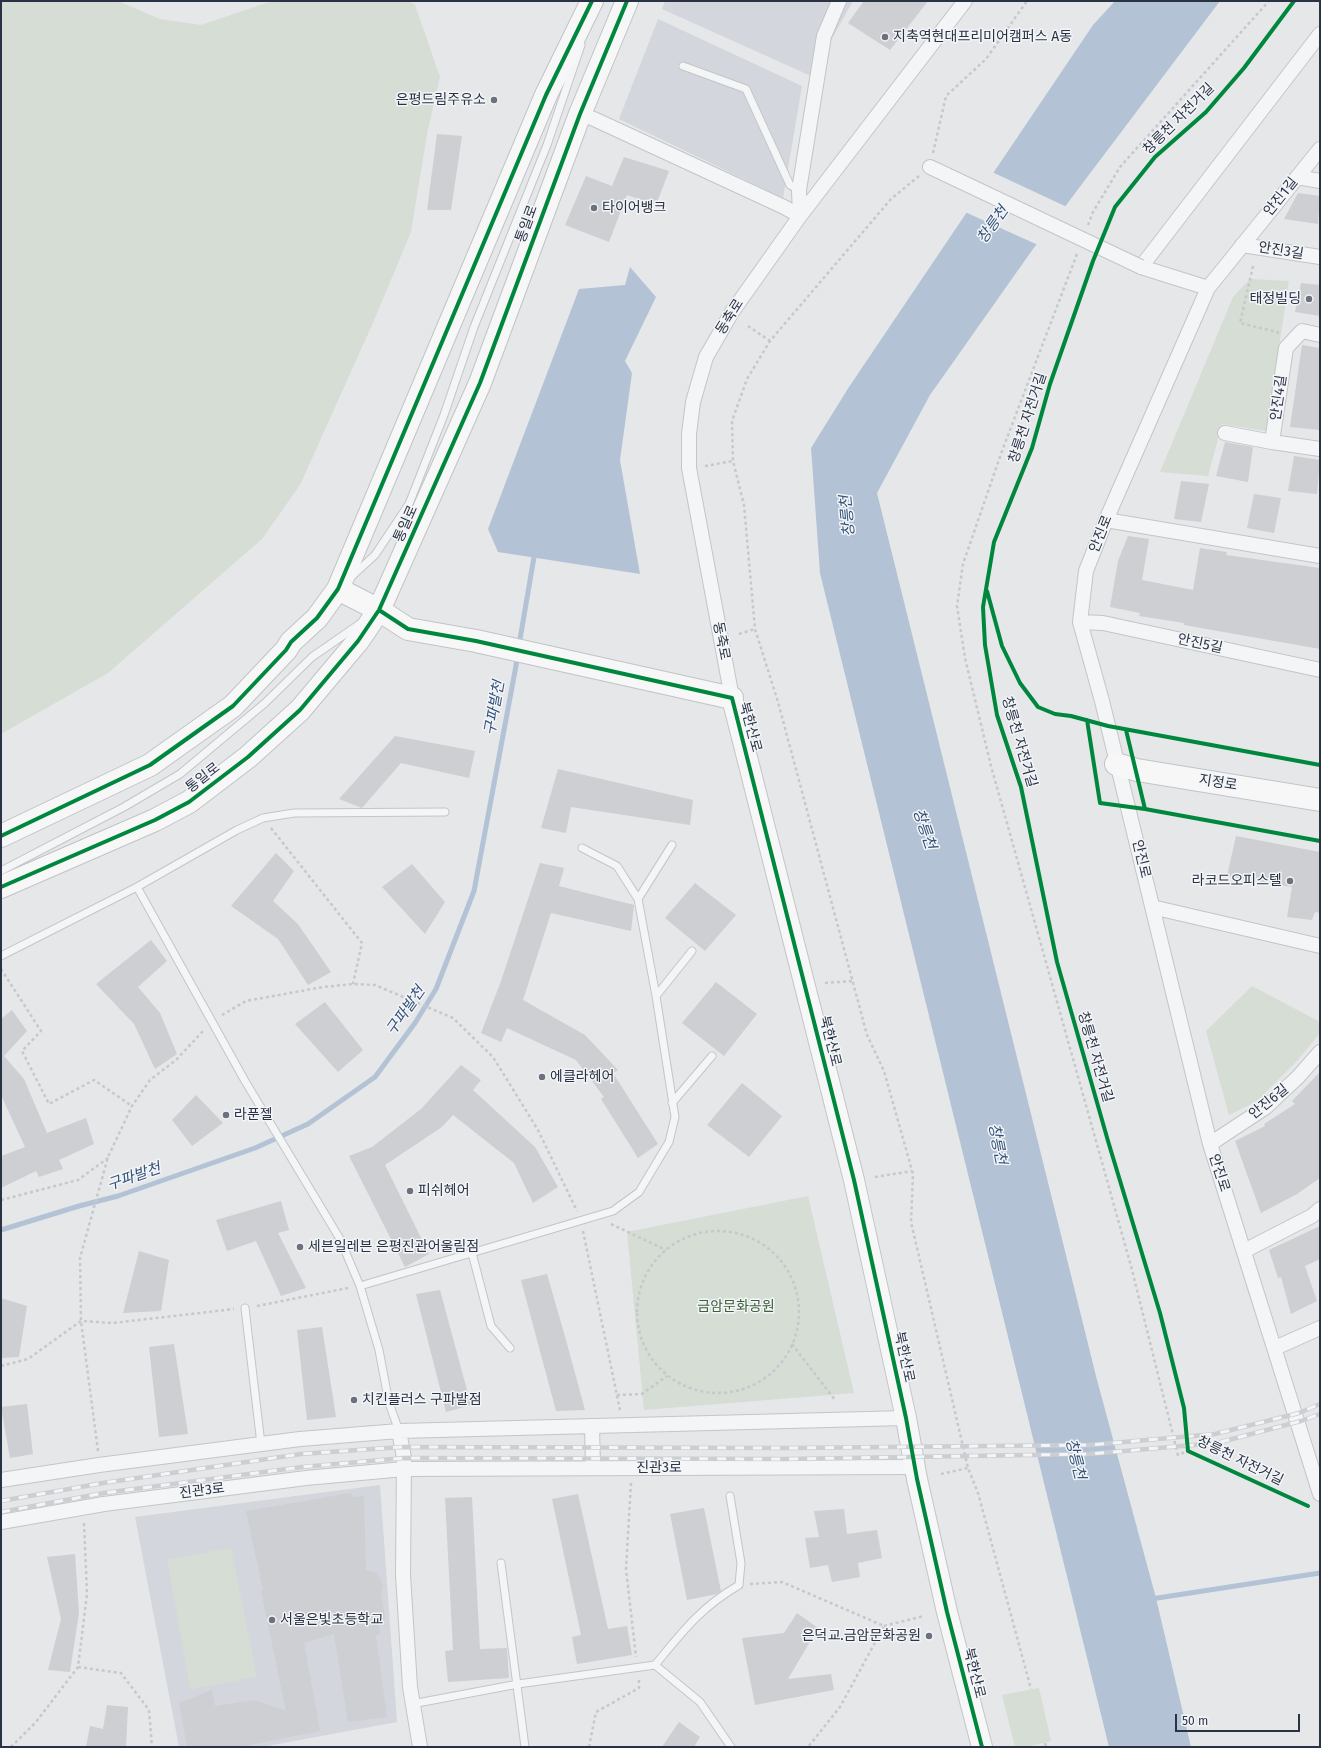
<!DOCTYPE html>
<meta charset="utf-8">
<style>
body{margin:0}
#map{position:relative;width:1321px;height:1748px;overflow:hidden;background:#e5e7e9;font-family:"Fira Sans",sans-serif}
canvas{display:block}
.frame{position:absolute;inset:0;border:2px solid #2a3344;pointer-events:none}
.scale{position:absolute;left:1175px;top:1714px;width:125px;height:18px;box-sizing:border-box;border:2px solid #2a3344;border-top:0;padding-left:5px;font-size:12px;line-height:14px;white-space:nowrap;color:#2a3344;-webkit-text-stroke:3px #f3f5f8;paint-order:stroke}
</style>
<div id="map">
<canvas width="1321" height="1748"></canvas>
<div class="frame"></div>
<div class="scale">50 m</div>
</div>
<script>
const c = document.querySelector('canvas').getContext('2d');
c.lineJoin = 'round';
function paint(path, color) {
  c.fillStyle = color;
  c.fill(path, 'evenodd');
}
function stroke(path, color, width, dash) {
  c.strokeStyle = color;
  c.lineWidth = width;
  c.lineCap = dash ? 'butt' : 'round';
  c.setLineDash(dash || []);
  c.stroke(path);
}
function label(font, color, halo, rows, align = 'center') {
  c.font = font + ' "Fira Sans","Noto Sans KR",sans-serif';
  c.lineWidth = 3;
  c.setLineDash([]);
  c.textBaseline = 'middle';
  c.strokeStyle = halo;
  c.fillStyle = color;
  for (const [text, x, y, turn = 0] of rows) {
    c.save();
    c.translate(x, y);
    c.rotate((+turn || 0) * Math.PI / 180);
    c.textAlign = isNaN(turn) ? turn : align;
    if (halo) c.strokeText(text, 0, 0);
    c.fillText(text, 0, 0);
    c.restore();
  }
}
const built = new Path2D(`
 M665 1H853L811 76 662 9Z
 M658 19 802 86 783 198 619 119Z
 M380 1485 397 1722 262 1747H179L135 1517Z`);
const green = new Path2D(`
 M1 1H118L160 19 201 25 272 1H409L415 5 440 77 427 134 411 232 372 325 300 485 262 539 108 673 1 734Z
 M1250 279 1289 281 1266 431 1222 424 1208 476 1160 472 1233 297Z
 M1252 986 1320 1022V1033L1297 1061 1257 1101 1229 1115 1206 1031Z
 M808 1196 854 1393 644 1410 627 1232Z
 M231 1548 257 1677 190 1689 167 1559Z
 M1039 1688 1051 1741 1026 1747H1015L1002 1695Z`);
const water = new Path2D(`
 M1115 1H1220L1033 249 930 395 877 493 1097 1380 1156 1598 1191 1747H1109L820 573 811 448 849 387 1093 25Z
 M630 267 656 297 625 361 632 373 620 460 640 574 498 552 488 529 579 289 625 285Z`);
const pier = new Path2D(`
 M992 172 1067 207 1038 245 965 212Z`);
const stream = new Path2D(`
 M519 645 534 557
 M1 1230 79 1206 118 1196 255 1148 308 1124 375 1077 415 1023 436 989 474 891 518 655
 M1151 1599 1320 1573`);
const building = new Path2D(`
 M864 1H928L890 50 848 23Z
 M437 134 462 136 451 210H427Z
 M624 157 669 171 656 205 627 195 609 242 565 225 586 176 612 186Z
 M1298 193 1320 196 1318 224 1284 219Z
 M1301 283 1320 285V316L1295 312Z
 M1302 345 1320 348V430L1290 427Z
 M1225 442 1253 447 1248 482 1216 476Z
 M1294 456 1320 460 1317 494 1288 491Z
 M1181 481 1209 484 1201 522 1174 519Z
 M1254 494 1281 498 1274 533 1247 528Z
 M1128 536 1149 539 1142 580 1193 590 1200 548 1227 552 1226 555 1320 568V649L1184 625V623L1139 616 1140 613 1110 607 1118 561Z
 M395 736 475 751 469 778 401 763 362 808 339 799Z
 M558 769 693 800 690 825 571 807 566 833 541 828Z
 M1236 836 1320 852V913L1315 912 1312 920 1287 917 1292 887 1227 876Z
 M276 853 294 871 273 901 298 924 331 972 308 985 278 939 231 906Z
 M540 863 564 868 559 886 634 905 631 931 551 913 523 1000 585 1035 618 1070 613 1073 658 1144 638 1158 601 1099 604 1097 576 1060 507 1028 501 1042 481 1033 501 981Z
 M412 864 445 902 425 934 382 887Z
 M695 883 736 915 705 951 665 918Z
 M151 940 167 961 138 987 160 1013 177 1054 155 1069 134 1024 96 984Z
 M716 982 757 1014 724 1056 682 1023Z
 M325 1002 363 1050 338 1072 295 1024Z
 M12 1010 27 1031 4 1056 24 1079 47 1133 86 1118 94 1144 59 1160 63 1169 39 1177 36 1171 1 1188V1156L25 1147 1 1095V1019Z
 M461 1065 481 1080 473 1090 535 1147 558 1187 533 1203 514 1163 453 1115 442 1127 385 1165 429 1254 405 1267 349 1156 372 1147 421 1109Z
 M1320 1072V1178L1297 1194 1261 1213 1235 1141 1265 1126 1264 1124 1295 1104 1292 1101Z
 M742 1083 782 1116 749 1157 707 1125Z
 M196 1095 223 1123 192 1146 172 1120Z
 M281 1201 289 1230 278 1233 306 1288 281 1296 256 1241 227 1251 216 1220Z
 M1320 1226V1259L1305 1266 1317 1301 1291 1314 1281 1277 1278 1278 1269 1250Z
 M139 1251 169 1260 161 1311 123 1313Z
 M547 1274 566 1340 585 1410 556 1411 521 1280Z
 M440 1290 471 1405 446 1412 416 1294Z
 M1 1298 27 1306 19 1357 1 1358Z
 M322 1327 336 1417 307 1420 297 1330Z
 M174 1344 188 1434 159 1437 149 1347Z
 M27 1404 33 1454 10 1458 1 1407Z
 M351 1493 353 1497 364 1496 366 1570 375 1572 381 1580 383 1586 381 1594 385 1618 378 1620 380 1634 376 1636 387 1717 348 1722 334 1634 304 1643 320 1731 239 1747H187L179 1703 212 1690 215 1706 254 1700 286 1711 261 1591 263 1590 246 1511Z
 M578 1494 608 1629 627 1626 632 1655 577 1664 572 1637 581 1635 552 1499Z
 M472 1497 480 1649 507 1648 509 1678 448 1682 445 1651 453 1650 445 1498Z
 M704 1508 721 1591 717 1594 687 1600 670 1514Z
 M844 1509 847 1534 877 1530 882 1558 858 1563 860 1577 832 1582 828 1565 810 1568 805 1538 819 1537 814 1511Z
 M75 1554 79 1613 70 1672 48 1670 61 1619 47 1557Z
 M797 1613 818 1628 788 1679 831 1674 834 1690 755 1705 742 1638 784 1633Z
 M107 1705 128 1707 126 1747H86L90 1726 103 1729Z
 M679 1722 700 1737 694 1747H662Z`);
const path = new Path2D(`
 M933 153 946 96 986 59 1027 1
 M919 176 891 199 770 341 747 379 732 421 733 461 744 505 755 629 778 702 867 1035 884 1071 913 1174 911 1222 968 1468 978 1493 1031 1689
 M1088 225 1093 212 1120 167 1269 1
 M1077 254 1002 451 963 564 957 606 965 658 991 766 1131 1266 1178 1455 1188 1451
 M1253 266 1240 323 1277 332 1279 334
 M748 326 770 341
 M705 466 733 461
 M739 634 755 629
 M271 828 362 943 353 984
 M1 969 41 1031 22 1051 49 1104 94 1080 132 1106
 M825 983 852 981
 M222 1015 246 1001 323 987 353 984 375 985 453 1018 493 1057 538 1130 577 1211
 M875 1177 912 1171
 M1 1200 78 1180 108 1158
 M611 1224 666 1250
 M583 1231 620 1410
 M637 1312a81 81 0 1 1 162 0a81 81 0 1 1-162 0Z
 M257 1306 348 1288
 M792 1344 835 1400
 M1 1366 28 1359 81 1321 113 1323 234 1309
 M617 1395 642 1394 667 1376
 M98 1451 81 1321 80 1258 108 1157 132 1106 150 1080 176 1060 204 1030
 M941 1474 968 1468
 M631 1483 626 1569 636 1657
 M750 1584 782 1582 884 1626 840 1707 808 1747
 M884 1626 924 1616
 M78 1667 121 1673 149 1710 152 1747
 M1045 1743 1046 1747
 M11 1747 36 1722 78 1667 87 1594 84 1522
 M589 1747 596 1712 639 1688V1678`);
const service = new Path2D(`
 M683 66 746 89 790 185 799 190
 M350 578 375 555 409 504 444 415 474 327 547 145 581 45
 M1 871 124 807 180 774 265 703 312 657 361 623
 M137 887 237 830 263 818 294 813 445 812
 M638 899 672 845
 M1 956 137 887 245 1081 340 1239 360 1286 379 1350 389 1403 399 1431
 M656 996 692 951
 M672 1103 712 1056
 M472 1253 491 1326 510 1348
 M360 1286 613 1211 639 1192 669 1142 675 1117 656 996 638 899 617 866 582 848
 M245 1308 261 1444
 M501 1563 525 1747
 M655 1665C683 1631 700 1608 739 1585L741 1563 730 1496
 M412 1704 518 1684 655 1665 700 1702 731 1747`);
const minor = new Path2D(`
 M580 114 594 119 784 207 800 216
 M1320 149 1208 288 1106 520 1086 571 1080 622 1102 701 1210 1144 1320 1494
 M930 167 947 175
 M1297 177 1320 181
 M800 216 799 190 824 36 839 1
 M1242 245 1320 257
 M1208 288 1141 267 1320 34
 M1320 335 1302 331 1286 348 1272 442 1320 449
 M1225 433 1272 442
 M1106 520 1320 556
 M1080 622 1103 623 1320 670
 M732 698 689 468V434L693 402 706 357 732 312 800 216 965 1
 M1152 907 1320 946
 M1210 1144 1266 1107 1298 1077 1320 1052
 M1244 1251 1312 1216 1320 1209
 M1275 1348 1320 1328
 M592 1426 593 1468
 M399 1431 404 1458 403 1575 410 1687 420 1747
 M1 1480 99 1465 300 1439 399 1431 906 1418
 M1 1522 104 1504 306 1478 404 1469 914 1467`);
const secondary = new Path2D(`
 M732 698 854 1180 906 1418 917 1479 947 1612 982 1747`);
const primary = new Path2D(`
 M338 589 379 610 408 629 476 641 732 698
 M1116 764 1137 770 1320 800
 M1 836 150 765 233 706 286 650 291 642 317 618 338 589 546 95 592 1
 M1 887 155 820 189 802 248 757 300 710 358 641 379 610 480 383 580 114 627 1`);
const rail = new Path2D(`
 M1 1501 103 1483 301 1454 402 1447 789 1448 1090 1445 1215 1434 1299 1413 1320 1404
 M1 1512 104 1493 302 1467 404 1458 787 1459 1089 1454 1217 1443 1301 1421 1320 1414`);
const minorBridge = new Path2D(`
 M947 175 1141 267`);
const cycleway = new Path2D(`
 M1294 1 1244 68 1206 112 1155 157 1115 207 1093 261 1050 384 1032 448 994 542 983 607 985 645 997 715 1021 787 1057 962 1108 1141 1160 1313 1184 1408 1188 1451 1308 1506
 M987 591 1002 646 1020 683 1038 707 1055 714 1071 716 1108 726 1320 765
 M379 610 408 629 476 641 732 698 854 1180 906 1418 917 1479 947 1612 982 1747
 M1087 720 1100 803 1145 809 1320 841
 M1126 730 1145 809
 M1 836 150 765 233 706 286 650 291 642 317 618 338 589 546 95 592 1
 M1 887 155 820 189 802 248 757 300 710 358 641 379 610 480 383 580 114 627 1`);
const markers = [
 [885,37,4,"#6b727e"],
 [494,100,4,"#6b727e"],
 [594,208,4,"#6b727e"],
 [1309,299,4,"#6b727e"],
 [1290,881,4,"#6b727e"],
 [542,1077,4,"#6b727e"],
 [226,1115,4,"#6b727e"],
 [410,1191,4,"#6b727e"],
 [300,1247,4,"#6b727e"],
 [354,1400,4,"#6b727e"],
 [272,1620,4,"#6b727e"],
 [929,1636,4,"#6b727e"]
];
const poiNames = [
 ["지축역현대프리미어캠퍼스 A동",893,37],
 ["은평드림주유소",486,100,"right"],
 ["타이어뱅크",602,208],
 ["태정빌딩",1301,299,"right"],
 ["라코드오피스텔",1282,881,"right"],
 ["에클라헤어",550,1077],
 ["라푼젤",234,1115],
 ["피쉬헤어",418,1191],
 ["세븐일레븐 은평진관어울림점",308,1247],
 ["치킨플러스 구파발점",362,1400],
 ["서울은빛초등학교",280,1620],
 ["은덕교.금암문화공원",921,1636,"right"]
];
const streetNames = [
 ["창릉천 자전거길",1179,119,-45],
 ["안진1길",1281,197,-51],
 ["통일로",527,224,-70],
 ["안진3길",1281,251,9],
 ["동축로",730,317,-58],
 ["안진4길",1279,398,-82],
 ["창릉천 자전거길",1028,418,-72],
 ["통일로",406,524,-66],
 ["안진로",1101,534,-68],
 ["동축로",721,641,79],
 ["안진5길",1200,644,12],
 ["북한산로",750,727,75],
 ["창릉천 자전거길",1019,742,74],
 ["통일로",203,778,-38],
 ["지정로",1218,783,9],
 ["안진로",1141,859,77],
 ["북한산로",830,1041,76],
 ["창릉천 자전거길",1095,1057,74],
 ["안진6길",1269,1102,-39],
 ["안진로",1219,1173,72],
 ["북한산로",904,1357,78],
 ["창릉천 자전거길",1240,1461,26],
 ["진관3로",659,1468],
 ["진관3로",202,1491,-7],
 ["북한산로",974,1673,76]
];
const parkNames = [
 ["금암문화공원",736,1307]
];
const waterNames = [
 ["창릉천",993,225,-55],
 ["창릉천",848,516,-95],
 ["구파발천",495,708,-80],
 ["창릉천",924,829,71],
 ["구파발천",406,1011,-55],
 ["창릉천",997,1144,79],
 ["구파발천",134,1177,-19],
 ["창릉천",1075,1459,76]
];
paint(built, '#d3d6dc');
paint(green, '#d5ddd5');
paint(water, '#b3c3d5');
paint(pier, '#e5e7e9');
stroke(stream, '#b3c3d5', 5);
paint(building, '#cdcfd2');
stroke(service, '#c3c5c7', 9);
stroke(minor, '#c3c5c7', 16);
stroke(secondary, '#c3c5c7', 22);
stroke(primary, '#c1c4c7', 24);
stroke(path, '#c6c8cc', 2.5, [3, 3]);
stroke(service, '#f4f5f6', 7);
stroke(minor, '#f4f5f6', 14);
stroke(secondary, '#f7f7f8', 20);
stroke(primary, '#f7f7f8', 22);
stroke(rail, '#cdced1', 4.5);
stroke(rail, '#f3f5f8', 3, [9]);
stroke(minorBridge, '#c3c5c7', 16, []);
stroke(minorBridge, '#f4f5f6', 14);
stroke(cycleway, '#00873e', 4);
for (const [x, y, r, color] of markers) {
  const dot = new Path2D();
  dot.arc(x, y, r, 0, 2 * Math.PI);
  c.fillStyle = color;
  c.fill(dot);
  stroke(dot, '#f3f5f8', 1.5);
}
label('14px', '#2a3344', '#f3f5f8', poiNames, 'left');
label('14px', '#2a3344', '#f3f5f8', streetNames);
label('14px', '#3e6037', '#f3f5f8', parkNames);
label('italic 15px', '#335279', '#f3f5f8', waterNames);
</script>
